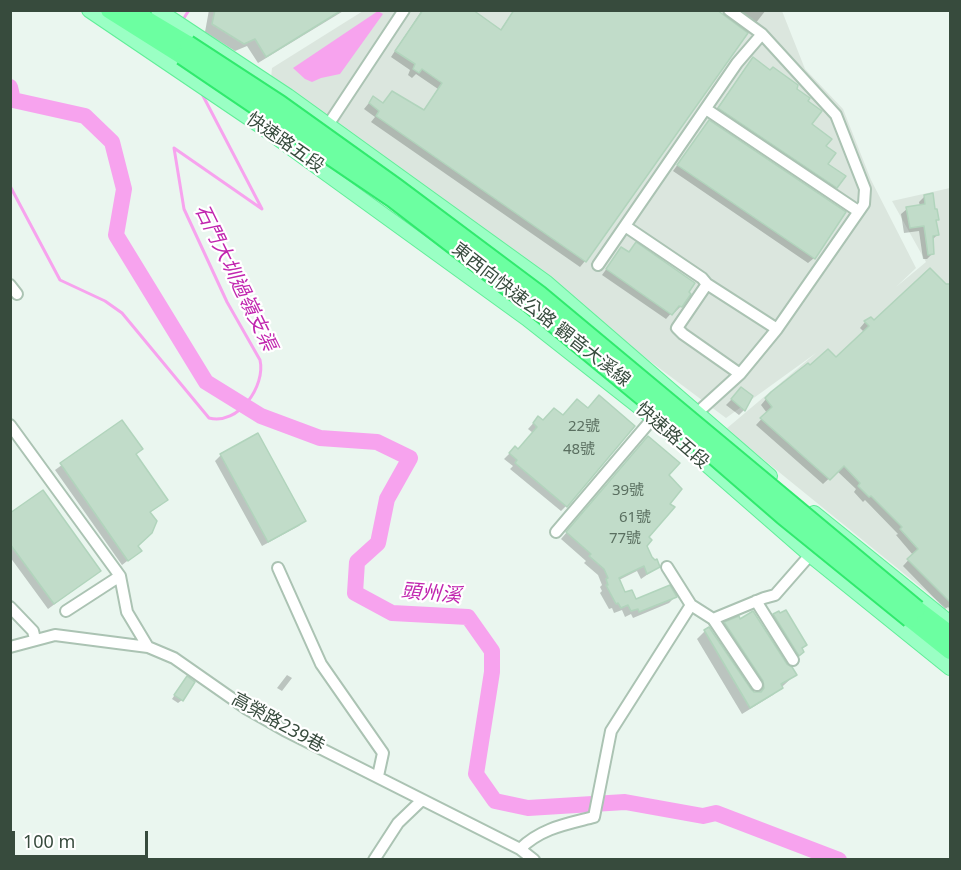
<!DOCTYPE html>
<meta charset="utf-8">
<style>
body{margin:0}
#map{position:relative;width:961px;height:870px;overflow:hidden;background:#eaf6ef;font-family:"Noto Sans",sans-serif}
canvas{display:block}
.frame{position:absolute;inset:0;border:12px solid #374b3d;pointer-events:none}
.scale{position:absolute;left:12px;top:831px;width:136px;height:27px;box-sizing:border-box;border:3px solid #374b3d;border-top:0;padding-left:8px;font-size:18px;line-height:21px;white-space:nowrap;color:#374b3d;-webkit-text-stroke:4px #fff;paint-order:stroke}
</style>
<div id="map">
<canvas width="961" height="870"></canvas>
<div class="frame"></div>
<div class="scale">100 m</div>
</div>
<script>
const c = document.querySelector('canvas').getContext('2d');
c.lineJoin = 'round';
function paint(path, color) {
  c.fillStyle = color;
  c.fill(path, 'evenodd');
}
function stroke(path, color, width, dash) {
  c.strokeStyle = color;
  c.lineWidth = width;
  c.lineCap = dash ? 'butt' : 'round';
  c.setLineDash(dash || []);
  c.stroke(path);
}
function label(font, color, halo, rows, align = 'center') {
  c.font = font + ' "Noto Sans","Noto Sans TC",sans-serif';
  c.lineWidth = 4.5;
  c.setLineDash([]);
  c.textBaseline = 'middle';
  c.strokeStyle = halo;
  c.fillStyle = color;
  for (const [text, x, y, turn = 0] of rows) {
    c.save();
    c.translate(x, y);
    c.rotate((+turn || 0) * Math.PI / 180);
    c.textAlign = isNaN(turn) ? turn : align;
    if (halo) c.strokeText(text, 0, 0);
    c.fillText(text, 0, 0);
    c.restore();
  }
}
const industrial = new Path2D(`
 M363 11H782L805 69 843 109 871 180 916 268 896 287 926 262 892 201 950 188V611L726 429 816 353 726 418 271 78 272 68Z`);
const water = new Path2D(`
 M378 11 383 14 340 74 321 78 312 82 305 79 293 68Z`);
const shadow = new Path2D(`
 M209 10H345L258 63 247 46 235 51 205 32Z
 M422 10H470L500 31 514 10H713L585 261 580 267 371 122 375 117 364 109 373 98 382 104 392 93 423 111 438 89 416 74 412 78 408 75 410 70 391 57Z
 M734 10H766L755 24Z
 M748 65 796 90 810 124 824 147 826 164 836 187 831 193 713 114Z
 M709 122 814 258 808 263 673 171Z
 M925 196 937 219 935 222 937 235 932 240 933 253 927 259H923L919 231 904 233 901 214 907 209 920 206 919 202Z
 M621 249 628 253 681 306 675 312 673 311 666 319 602 275Z
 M945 285 950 286V609L948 607 945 609 903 566 913 555 896 535 898 534 865 500 863 502 854 492 856 489 837 471 823 484 756 425 767 413 761 405 766 399 828 351 836 359 864 332 860 328 865 322H874Z
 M742 389 744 410 739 415 726 405Z
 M538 418 566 506 561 511 510 469 513 466 504 459 515 448 518 451 533 433 528 429Z
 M121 422 134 455 161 505 149 513 136 546 140 551 122 565 55 470Z
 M257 435 304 521 299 526 262 546 215 461 221 455Z
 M644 442 667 475 668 504 647 538 646 546 651 558 658 567 641 579 637 571 619 580 625 594 635 601 675 597 669 603 633 618 631 614 625 617 622 610 614 613 612 608 609 609 600 593 602 591 600 587 602 585 598 575 584 563 586 561 561 539Z
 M10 515 93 576 48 609 10 557Z
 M774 615 802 652 797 658 769 621Z
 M725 624 786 665 795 675 773 695 742 714 697 639 705 631 750 690 757 693 756 689 718 631Z
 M287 675 292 678 282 691 277 688Z
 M184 681 182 700 178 703 172 699Z`);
const stream = new Path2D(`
 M184 18 189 10
 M10 186 60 280 105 301 122 313 209 418C238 426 266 386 260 360L227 302 184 209 174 148 262 209 201 92`);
const river = new Path2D(`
 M10 87 13 100 85 116 112 142 124 189 116 235 206 382 261 416 320 438 377 442 410 458 387 499 378 543 357 562 355 593 392 613 468 617 492 651V672L476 774 495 801 528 808 625 802 703 816 716 813 839 860`);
const building = new Path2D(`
 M215 10H342L266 57 255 39 244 44 212 24Z
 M423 10H473L501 30 514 10H717L748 33 586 262 376 116 379 111 369 103 373 96 383 103 392 91 424 110 442 83 422 69 419 73 413 69 415 64 395 51Z
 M753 57 770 70 773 67 798 85 797 89 810 98 808 101 822 111 812 124 832 139 826 146 836 153 828 164 846 176 837 188 718 108Z
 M709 120 846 212 815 259 677 165Z
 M933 193 935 209H937L939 220H936L939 235 933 236 934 254 928 255 924 226 910 228 906 207 925 204 924 195Z
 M636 242 695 283 689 292 691 294 682 307 679 306 672 315 606 269 621 247 629 252Z
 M930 268 946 284H951V603L907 559 918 549 900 529 902 527 871 496 869 497 858 486 860 483 844 466 830 480 760 418 772 407 765 398 771 392 808 363 810 365 828 349 836 357 869 326 864 321 871 317 874 320Z
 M741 387 753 396 745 411 731 399Z
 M599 395 635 426 567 507 515 463 517 460 509 453 515 446 518 449 537 427 533 423 538 416 543 420 554 408 563 415 577 399 588 408Z
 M122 420 143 449 136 454 168 500 150 512 157 521 152 533 138 546 142 551 128 561 60 463Z
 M258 433 306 521 268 542 220 454Z
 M648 436 680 463 669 475 682 489 670 504 675 507 649 537 652 540 647 546 652 557 655 560 657 559 660 567 647 574 644 566 619 578 625 592 632 590 636 599 670 585 677 597 639 612 638 609 631 611 628 605 621 608 618 603 616 604 606 585H608L606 579 608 578 604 569 589 556 591 554 566 532Z
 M43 490 101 571 54 604 10 544V513Z
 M786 610 807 645 802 648 804 652 799 656 773 614 779 611 780 613Z
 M753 611 787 664 792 667 797 675 781 684 783 688 750 708 704 630 709 627 751 689 754 692H761L764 688 763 681 724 622 739 616 740 619Z
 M187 676 195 682 183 701 174 695Z`);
const minor = new Path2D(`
 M706 109 858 211
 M328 125 404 10
 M625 226 702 278 707 284 777 329
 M598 265 737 63 762 34
 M707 284 677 328 683 334 740 374
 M10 285 17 294
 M697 413 740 374 777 329 864 204 865 189 836 115 762 34 729 10
 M10 425 120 576 127 612 148 647
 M556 532 653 418
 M667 567 691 605
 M278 568 321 664 383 753 378 776
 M756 601 793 660
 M10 607 33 631 35 639
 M66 611 120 576
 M713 619 757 685
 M10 647 55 635 148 647 174 658 247 709 284 730 520 849 534 860
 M520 849C541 828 567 824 594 817L611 731 691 605 713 619 764 598 775 595 810 555
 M374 860 398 823 422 800`);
const major = new Path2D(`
 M89 10 262 127 526 318 653 418 810 555 950 668
 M158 10 288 96 547 283 770 476
 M814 513 950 623`);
const highway = new Path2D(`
 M109 10 182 56
 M131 10 188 44
 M917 609 950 634
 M910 619 950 651`);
const highwayBridge = new Path2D(`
 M188 44 280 104 396 187 539 294 917 609
 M182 56 393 199 531 305 708 451 783 516 910 619`);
const numberNames = [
 ["22號",584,427],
 ["48號",579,450],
 ["39號",628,491],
 ["61號",635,518],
 ["77號",625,539]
];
const streetNames = [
 ["快速路五段",285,143,35],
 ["東西向快速公路 觀音大溪線",541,315,38],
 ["快速路五段",672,436,41],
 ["高榮路239巷",278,723,29]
];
const waterNames = [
 ["石門大圳過嶺支渠",235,278,64],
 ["頭州溪",431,594,5]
];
paint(industrial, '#dbe6de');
paint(water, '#f7a3ee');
paint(shadow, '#0003');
stroke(stream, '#f7a3ee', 3);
stroke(river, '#f7a3ee', 16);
paint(building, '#c1dcc9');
stroke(building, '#b1d4bc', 1.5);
stroke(minor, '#abc3b3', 14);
stroke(major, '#60ee98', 16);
stroke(highway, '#30ea6d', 20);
stroke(minor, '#fff', 10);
stroke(major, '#9affc4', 14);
stroke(highway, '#6cffa1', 16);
stroke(highwayBridge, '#30ea6d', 20, []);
stroke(highwayBridge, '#6cffa1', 16);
label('15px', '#5a6f60', null, numberNames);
label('18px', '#374b3d', '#fff', streetNames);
label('italic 20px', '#c126af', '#fff', waterNames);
</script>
